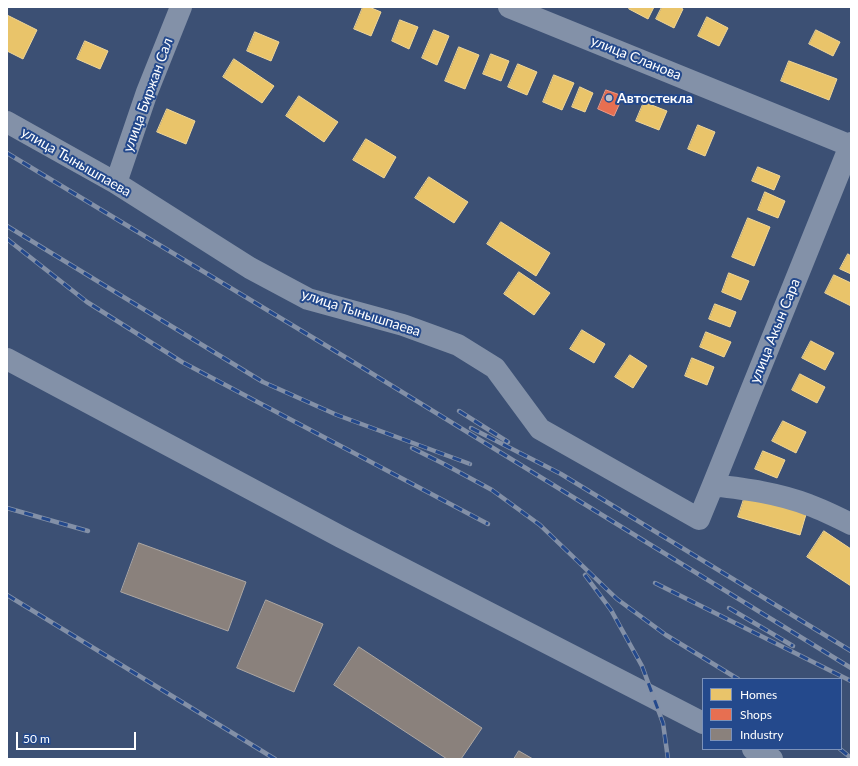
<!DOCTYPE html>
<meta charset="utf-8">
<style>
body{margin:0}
#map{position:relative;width:858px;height:766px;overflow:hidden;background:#3c5074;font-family:Lato,sans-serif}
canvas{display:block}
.frame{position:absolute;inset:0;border:8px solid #fff;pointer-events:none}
.legend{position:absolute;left:702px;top:678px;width:140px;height:72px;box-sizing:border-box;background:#24498c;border:1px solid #7c92ba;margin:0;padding:5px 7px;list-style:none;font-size:12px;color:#fff}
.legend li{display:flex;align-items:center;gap:8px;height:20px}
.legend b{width:20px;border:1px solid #7c92ba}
.scale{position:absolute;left:16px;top:732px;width:120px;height:18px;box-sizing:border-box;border:2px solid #fff;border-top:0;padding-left:5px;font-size:12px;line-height:14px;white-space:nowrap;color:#fff;-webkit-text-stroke:3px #24498c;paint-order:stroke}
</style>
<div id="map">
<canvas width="858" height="766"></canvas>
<div class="frame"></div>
<ul class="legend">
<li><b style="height:11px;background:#e9c46a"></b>Homes</li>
<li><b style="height:11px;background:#e76f51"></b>Shops</li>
<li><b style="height:11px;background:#8a817c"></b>Industry</li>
</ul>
<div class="scale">50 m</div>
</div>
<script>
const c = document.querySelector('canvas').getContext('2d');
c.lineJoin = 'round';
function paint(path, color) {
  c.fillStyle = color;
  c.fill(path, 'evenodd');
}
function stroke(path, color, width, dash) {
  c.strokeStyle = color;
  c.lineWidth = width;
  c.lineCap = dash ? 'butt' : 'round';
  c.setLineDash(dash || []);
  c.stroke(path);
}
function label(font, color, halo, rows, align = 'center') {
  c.font = font + ' Lato,sans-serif';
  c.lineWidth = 4;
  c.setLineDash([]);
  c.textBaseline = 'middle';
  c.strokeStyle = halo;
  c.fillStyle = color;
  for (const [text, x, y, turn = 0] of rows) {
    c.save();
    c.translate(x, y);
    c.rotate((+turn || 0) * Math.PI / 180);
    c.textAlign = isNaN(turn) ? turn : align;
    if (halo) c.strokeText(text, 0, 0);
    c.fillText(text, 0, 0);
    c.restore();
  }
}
const homes = new Path2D(`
 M363 7H369L381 12 371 36 354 29Z
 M630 7H654L648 19 629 9Z
 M662 7H679L683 9 674 28 656 19Z
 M7 15 37 30 23 59 7 51Z
 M707 17 728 28 719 46 698 36Z
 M400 20 418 27 409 49 392 41Z
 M434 30 449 36 437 65 422 58Z
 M816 30 840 42 833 56 809 44Z
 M255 32 279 42 271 61 247 51Z
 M85 41 108 51 100 69 77 59Z
 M459 47 479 55 465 89 445 81Z
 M491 54 509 61 501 81 483 74Z
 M234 59 274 86 262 103 223 77Z
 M789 61 837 79 829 100 781 81Z
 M518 64 537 72 527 95 508 87Z
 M554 75 574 83 562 110 543 102Z
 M580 87 593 93 585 112 572 107Z
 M299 96 338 122 324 142 286 116Z
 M644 102 667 111 659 130 636 121Z
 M167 109 195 121 186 144 157 132Z
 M698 125 715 132 705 156 688 149Z
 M366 139 396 157 384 178 353 160Z
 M758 167 780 176 774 190 752 181Z
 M429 177 468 202 454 223 415 198Z
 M765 192 785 201 778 218 758 210Z
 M748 218 770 227 754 266 732 257Z
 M501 222 550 253 536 276 487 244Z
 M848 254 851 256V274L840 269Z
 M519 272 550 293 534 315 504 294Z
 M729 273 749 281 741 300 722 292Z
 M834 275 851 283V306L825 293Z
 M715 304 736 312 730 327 709 319Z
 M582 330 605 344 594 363 570 349Z
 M706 332 731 342 724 357 700 347Z
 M811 341 834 353 825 370 802 358Z
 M630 355 647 366 633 388 615 377Z
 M692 358 714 367 707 385 685 376Z
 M800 374 825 387 817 403 792 390Z
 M783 421 806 432 796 453 772 441Z
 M763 451 785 460 777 478 755 469Z
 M746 493 807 511 800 535 738 517Z
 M824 531 851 549V586L807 557Z`);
const shops = new Path2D(`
 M606 90 623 96 614 116 598 109Z`);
const industry = new Path2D(`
 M139 543 246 582 228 631 121 592Z
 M266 600 323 624 294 692 237 668Z
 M359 647 482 728 461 759H447L334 685Z
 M519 751 533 759H514Z`);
const minor = new Path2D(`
 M509 7 851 146
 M7 122 116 183 250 268 308 299 403 325 458 345 495 368 540 429 699 519 713 485 851 143
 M116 183 147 92 181 7
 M7 359 341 537 703 723
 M713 485C746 489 778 493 809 505 823 510 837 517 851 524
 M753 749 772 759`);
const rail = new Path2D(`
 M7 153 350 360 851 668
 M7 226 263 382 337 415 470 464
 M7 239 87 302 182 362 488 524
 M459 411 508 442
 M471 428 561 474 851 651
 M412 448 444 464 492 490 540 525 617 599 666 635 738 679
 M7 508 88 531
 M585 575 611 610 642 666 663 723 668 759
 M655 583 851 681
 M7 595 275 759
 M729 608 793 646
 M840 749 851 758`);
const markers = [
 [609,98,4,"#bbc2ce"]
];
const streetNames = [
 ["улица Сланова",636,58,22],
 ["улица Биржан Сал",148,95,-70],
 ["улица Тынышпаева",76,162,30],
 ["улица Тынышпаева",361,313,18],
 ["улица Акын Сара",775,331,-68]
];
const poiNames = [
 ["Автостекла",617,98]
];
paint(homes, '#e9c46a');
stroke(homes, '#f0d697', 1);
paint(shops, '#e76f51');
stroke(shops, '#ee9a85', 1);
paint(industry, '#8a817c');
stroke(industry, '#ada7a3', 1);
stroke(minor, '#8391a8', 22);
stroke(rail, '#8390a7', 4.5);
stroke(rail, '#24498c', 3, [9]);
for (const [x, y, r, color] of markers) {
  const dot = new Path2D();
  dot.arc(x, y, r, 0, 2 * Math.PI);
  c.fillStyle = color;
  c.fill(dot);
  stroke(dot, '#24498c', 1.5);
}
label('14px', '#fff', '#24498c', streetNames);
label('bold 14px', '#fff', '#24498c', poiNames, 'left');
</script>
